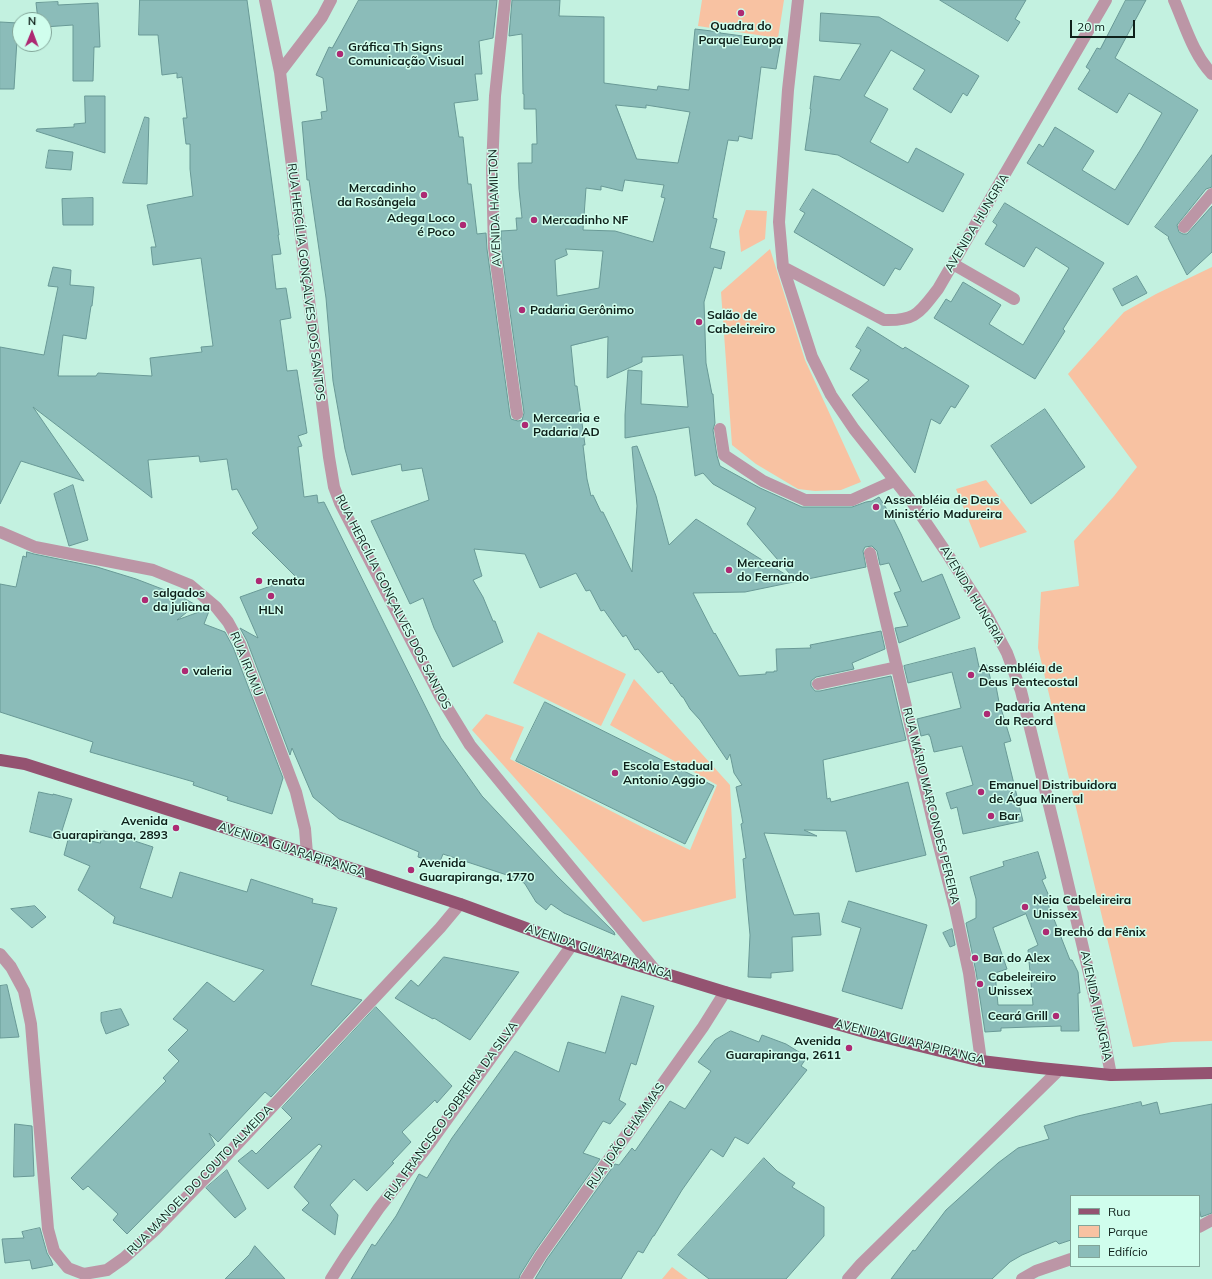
<!DOCTYPE html>
<meta charset="utf-8">
<style>
body{margin:0}
#map{position:relative;width:1212px;height:1279px;overflow:hidden;background:#c3f1e0;font-family:Mulish,sans-serif}
canvas{display:block}
.legend{position:absolute;left:1070px;top:1195px;width:130px;height:72px;box-sizing:border-box;background:#d0feed;border:1px solid #82a599;margin:0;padding:5px 7px;list-style:none;font-size:12px;color:#0e201a}
.legend li{display:flex;align-items:center;gap:8px;height:20px}
.legend b{width:20px;border:1px solid #82a599}
.north{position:absolute;left:12px;top:12px;width:40px;height:40px;box-sizing:border-box;background:#d0feed;border:1px solid #82a599;border-radius:50%;rotate:1deg;font-size:11px;font-weight:700;line-height:16px;text-align:center;color:#0e201a}
.north::after{content:'';display:block;margin:auto;width:14px;height:18px;background:#ad2a73;clip-path:polygon(50% 0,100% 100%,50% 72%,0 100%)}
.scale{position:absolute;left:1070px;top:20px;width:65px;height:18px;box-sizing:border-box;border:2px solid #0e201a;border-top:0;padding-left:5px;font-size:12px;line-height:14px;white-space:nowrap;color:#0e201a;-webkit-text-stroke:3px #d0feed;paint-order:stroke}
</style>
<div id="map">
<canvas width="1212" height="1279"></canvas>
<ul class="legend">
<li><b style="height:5px;background:#945371"></b>Rua</li>
<li><b style="height:11px;background:#f8c2a2"></b>Parque</li>
<li><b style="height:11px;background:#8bbcb9"></b>Edifício</li>
</ul>
<div class="north">N</div>
<div class="scale">20 m</div>
</div>
<script>
const c = document.querySelector('canvas').getContext('2d');
c.lineJoin = 'round';
function paint(path, color) {
  c.fillStyle = color;
  c.fill(path, 'evenodd');
}
function stroke(path, color, width, dash) {
  c.strokeStyle = color;
  c.lineWidth = width;
  c.lineCap = dash ? 'butt' : 'round';
  c.setLineDash(dash || []);
  c.stroke(path);
}
function label(font, color, halo, rows, align = 'center') {
  c.font = font + ' Mulish,sans-serif';
  c.lineWidth = 3;
  c.setLineDash([]);
  c.textBaseline = 'middle';
  c.strokeStyle = halo;
  c.fillStyle = color;
  for (const [text, x, y, turn = 0] of rows) {
    c.save();
    c.translate(x, y);
    c.rotate((+turn || 0) * Math.PI / 180);
    c.textAlign = isNaN(turn) ? turn : align;
    if (halo) c.strokeText(text, 0, 0);
    c.fillText(text, 0, 0);
    c.restore();
  }
}
const green = new Path2D(`
 M702 0H784L778 38 698 26Z
 M746 210 767 211 765 239 741 252 739 231Z
 M770 249 805 360 861 482 841 490 815 491 798 489 756 464 732 445 721 292Z
 M1212 267V1041L1172 1042 1133 1047 1038 648 1041 592 1079 586 1074 541 1114 496 1137 467 1068 374 1124 312 1156 294Z
 M986 480 1027 532 980 548 956 489Z
 M538 632 626 674 601 726 513 683Z
 M634 679 730 785 736 898 643 922 472 730 486 714 524 727 510 759 644 828 690 850 717 785 610 725Z
 M672 1267 688 1279H662Z`);
const building = new Path2D(`
 M140 0H247L279 235H278L281 254 272 255 276 289 286 288 291 318 280 320 287 371 297 370 307 433 298 436 302 446 298 447 304 497 317 495 318 503 324 502 441 738 482 796 557 876 614 932 615 935 564 913 551 904 546 910 536 902 525 884 519 879 443 854 439 864 418 857 419 852 339 819 313 797 292 748 290 755 247 641 240 628 258 638 240 597 296 577 252 533 258 528 237 489 232 490 227 459 200 462 199 456 148 460 152 498 33 407 84 481 21 461 0 504V347L44 355 58 287 48 286 53 267 71 270 70 285 94 287 92 306H91L86 339 63 335 58 376H96L98 373 152 376 150 358 202 352 201 347 213 346 201 258 153 265 151 247H156L147 205 193 196 190 169V144H186L183 118H187L182 77 177 78V73L162 75 158 35H139Z
 M359 0H497L493 38 479 41 482 74H475L478 100 454 103 459 137H463L468 184H471L477 234 486 233 487 249 510 415 511 419 518 421 522 420 524 413 501 247V231L517 230 516 218H522L519 189 518 163H532V144H537L536 109H524V94H523L522 34 509 36 512 0H560L559 16 604 17V83L657 90 658 86 689 90 695 29 720 32V33L781 41 776 69 761 67 752 139 739 136 738 141 728 140 713 218 717 219 710 248 725 252 721 269 714 267 704 302 706 363 712 394H713L715 423 713 430 717 456 720 466 760 488 802 507H852L866 502 872 501 879 497 888 511 889 510 901 534 922 582 942 574 960 618 899 643 895 628 908 626 894 593 901 591 889 563 880 565 877 551 872 546 865 547 863 551 866 567 745 592 693 593 714 634 715 633 739 676 766 674V672H774V671H777L776 649 811 648 810 645 881 631 885 649 852 663 854 669 816 677 811 681V686L815 691H820L891 676 906 740 823 760 827 799 830 798 831 802 908 782 926 855 856 872 846 831 804 830 817 836 764 833 794 915 819 913 821 935 792 937 793 971 771 973V978L748 977 750 935 743 859 746 858 741 824 743 823 736 787 742 785 734 773 730 754 727 760 700 720 690 709 683 697H682L672 683 671 684 662 671 658 673 638 649 635 650 626 635 623 637 604 610 601 611 590 590 586 591 576 573 540 588 525 554 474 549 482 576 473 580 483 597 493 621H495L503 642 453 667 434 628 423 598 410 604 371 521 429 500 422 468 402 471 401 464 352 475 345 449 333 381 326 298 309 180H307L302 122 322 119 321 112 327 111 323 78 316 75 329 47 332 48ZM616 105 646 108V105L690 112 678 163 637 159ZM625 180 664 185 661 197 665 198 653 242 615 231 583 230 586 188 601 190V186L622 191ZM566 249 603 251 599 288 557 296 555 260 567 255ZM608 337 607 378 642 362V357L683 355 688 407 641 404 642 371 628 370 625 415V438L689 427 695 476 703 473 713 484 756 508 747 524 796 581 696 519 669 545 656 496 637 446 632 447 637 506 632 572 603 512H601L593 495 591 496 587 479 583 445H585L577 386H575L571 346Z
 M940 0H1026L1015 19 1020 22 1008 41Z
 M1126 0H1146L1115 58 1198 110 1128 225 1027 163 1039 144 1043 147 1055 127 1094 151 1082 170 1115 190 1141 149 1162 113 1129 93 1117 113 1078 89 1090 70 1086 67 1097 48 1100 49Z
 M58 2V5L98 3 100 47H94L93 81H73V25L44 27V20H38L36 3Z
 M821 13 879 17 979 76 967 96 963 93 951 113 913 89 925 70 891 50 864 96 888 109 870 142 908 163 916 148 964 174 943 212 838 155 805 150 811 109H810L814 76 840 80 861 44 820 41Z
 M0 22 18 23 14 89H0Z
 M85 96H105V153L36 131 37 129 74 127V124L85 123Z
 M145 117 149 118 147 184 123 183Z
 M49 150 73 152 71 170 46 168Z
 M1212 155V187L1206 189 1177 225 1179 232 1183 234H1187L1212 206V252L1187 275 1168 238 1169 237 1155 227Z
 M813 189 913 249 900 270 895 268 884 286 794 232 805 213 800 210Z
 M93 198V225H63L62 199Z
 M1005 203 1104 263 1063 329 1065 331 1035 379 934 318 946 299 951 302 963 282 1001 305 989 324 1023 345 1048 303 1069 268 1036 247 1024 267 985 244 997 225 993 222Z
 M1137 276 1147 293 1122 306 1113 289Z
 M868 327 903 349 905 347 969 386 955 408 951 406 940 424 931 419 915 473 852 395 869 380 850 369 861 350 856 347Z
 M1045 409 1085 467 1031 504 991 446Z
 M73 485 88 540 69 546 54 494Z
 M27 552 34 554 97 567 136 579 178 595 196 605 177 620 207 609 209 611 204 624 225 632 233 647 283 778 272 814 227 800 228 797 193 785 194 782 90 752 93 742 0 712V584L16 587 23 556 26 557Z
 M975 648 979 667 987 665 991 681H995L999 702 1011 741 1004 743 1023 821 963 834 957 807 951 809 946 793 973 785 962 746 934 752 930 736H929V734L921 736 917 719 961 708 952 672 908 683 904 666Z
 M545 702 714 786 685 844 516 761Z
 M39 792 53 795V794L72 799 59 840 30 832Z
 M104 831 153 847 140 888 172 898 180 872 247 892 251 879 313 899 312 903 337 908 311 985 362 1000 271 1097 265 1092 218 1142 209 1133 215 1145 127 1234 113 1220 118 1214 88 1186 83 1190 71 1178 166 1081 163 1078 179 1061 168 1050 188 1030 173 1019 207 982 234 1002 264 970 113 923 115 917 78 890 90 866 64 855 69 836 100 843Z
 M1038 852 1046 878 1042 880 1052 903 1048 904 1070 960H1072L1078 972 1080 993H1078L1079 1031H1061V1026L1001 1028V1031L985 1032 976 972 966 923 976 918V899L970 877 1004 866 1003 862ZM1026 914 1038 945 1028 950 1033 1005H998L995 973 1007 969 993 928Z
 M849 901 927 925 902 1009 842 991 861 928 842 922Z
 M35 906 46 917 32 928 11 909Z
 M952 929 955 945 950 947 943 933Z
 M444 957 519 972 470 1040 434 1018 433 1019 395 998 411 980 418 986Z
 M7 985 19 1037 0 1038V986Z
 M622 996 654 1006 636 1065 631 1063 619 1100 626 1104 610 1124 603 1121 583 1153 600 1159 535 1251 520 1275 519 1279H351L372 1244 375 1246 396 1216 419 1174 427 1178 452 1138 515 1051 559 1072 568 1042 605 1053Z
 M376 1007 452 1086 437 1103 435 1100 402 1132 411 1142 392 1162 394 1163 367 1191 354 1179 330 1205 338 1215 335 1235 302 1210 309 1203 294 1187 322 1146 319 1144 268 1189 238 1161 252 1150 256 1154 292 1118 282 1108Z
 M121 1009 129 1025 106 1034 101 1021V1013Z
 M731 1031 759 1042 762 1035 786 1044 807 1057 801 1066 807 1070 748 1144 735 1137 723 1157 711 1149 682 1190 654 1236H653L643 1253 638 1251 621 1279H535L547 1259 615 1164 619 1165 632 1148 635 1151 670 1101 685 1109 711 1071 698 1062 715 1040Z
 M1141 1102 1142 1106 1157 1102 1160 1114 1212 1104V1213L1201 1217 1199 1208V1196H1071V1240L1059 1244 1056 1241 1022 1255 1010 1262 992 1279H891L913 1250 915 1251 946 1210 998 1163 1018 1148 1049 1139 1044 1126 1078 1116Z
 M15 1124 32 1126 34 1176 14 1177Z
 M764 1158 777 1171 795 1183 792 1187 824 1207V1236L786 1279H709L678 1255Z
 M227 1170 246 1209 235 1218 206 1188Z
 M40 1228 47 1253 51 1260 53 1265 32 1269 30 1260 5 1263 2 1239 24 1238 22 1232Z
 M255 1246 285 1279H225L249 1255Z`);
const minor = new Path2D(`
 M265 0 280 72 329 457 334 487 340 503 440 696 470 745 655 970
 M505 0 495 96 492 169 494 248 517 414
 M798 0 788 90 779 222 783 267 812 357 831 395 854 429 912 502 948 555 988 617 1007 653 1021 691 1061 854 1103 1033 1111 1075
 M1174 0C1185 25 1193 54 1212 74
 M280 72 322 17 331 0
 M1184 227 1212 194
 M953 264 1014 299
 M783 267 884 320C916 321 919 313 938 289L1106 0
 M720 429 724 455 763 481 805 500H852L894 481
 M0 532 35 547 153 570 190 585 216 607 228 622 240 644 296 792 305 829 307 854
 M870 553 934 826 955 908 969 973 981 1061
 M818 684 897 667
 M0 954 11 967 24 991 31 1024 48 1229 54 1251 68 1268 84 1274 107 1270 124 1258 155 1230 212 1171 440 928 460 904
 M1199 1227 1212 1220
 M331 1279 345 1257 379 1208 430 1143 572 945
 M526 1279 541 1255 703 1027 725 992
 M848 1279 861 1264 1059 1070
 M1022 1279 1036 1271 1071 1259`);
const major = new Path2D(`
 M0 760 25 764 307 854 460 904 572 945 725 992 875 1035 981 1061 1040 1068 1111 1075 1212 1073`);
const markers = [
 [741,13,4,"#ad2a73"],
 [340,54,4,"#ad2a73"],
 [424,195,4,"#ad2a73"],
 [534,220,4,"#ad2a73"],
 [463,225,4,"#ad2a73"],
 [522,310,4,"#ad2a73"],
 [699,322,4,"#ad2a73"],
 [525,425,4,"#ad2a73"],
 [876,507,4,"#ad2a73"],
 [729,570,4,"#ad2a73"],
 [259,581,4,"#ad2a73"],
 [271,596,4,"#ad2a73"],
 [145,600,4,"#ad2a73"],
 [185,671,4,"#ad2a73"],
 [971,675,4,"#ad2a73"],
 [987,714,4,"#ad2a73"],
 [615,773,4,"#ad2a73"],
 [981,792,4,"#ad2a73"],
 [991,816,4,"#ad2a73"],
 [176,828,4,"#ad2a73"],
 [411,870,4,"#ad2a73"],
 [1025,907,4,"#ad2a73"],
 [1046,932,4,"#ad2a73"],
 [975,958,4,"#ad2a73"],
 [980,984,4,"#ad2a73"],
 [1056,1016,4,"#ad2a73"],
 [849,1048,4,"#ad2a73"]
];
const poiNames = [
 ["Quadra do",741,26,"center"],
 ["Parque Europa",741,40,"center"],
 ["Gráfica Th Signs",348,47],
 ["Comunicação Visual",348,61],
 ["Mercadinho",416,188,"right"],
 ["da Rosângela",416,202,"right"],
 ["Adega Loco",455,218,"right"],
 ["é Poco",455,232,"right"],
 ["Mercadinho NF",542,220],
 ["Padaria Gerônimo",530,310],
 ["Salão de",707,315],
 ["Cabeleireiro",707,329],
 ["Mercearia e",533,418],
 ["Padaria AD",533,432],
 ["Assembléia de Deus",884,500],
 ["Ministério Madureira",884,514],
 ["Mercearia",737,563],
 ["do Fernando",737,577],
 ["renata",267,581],
 ["salgados",153,593],
 ["da juliana",153,607],
 ["HLN",271,610,"center"],
 ["Assembléia de",979,668],
 ["Deus Pentecostal",979,682],
 ["valeria",193,671],
 ["Padaria Antena",995,707],
 ["da Record",995,721],
 ["Escola Estadual",623,766],
 ["Antonio Aggio",623,780],
 ["Emanuel Distribuidora",989,785],
 ["de Água Mineral",989,799],
 ["Bar",999,816],
 ["Avenida",168,821,"right"],
 ["Guarapiranga, 2893",168,835,"right"],
 ["Avenida",419,863],
 ["Guarapiranga, 1770",419,877],
 ["Neia Cabeleireira",1033,900],
 ["Unissex",1033,914],
 ["Brechó da Fênix",1054,932],
 ["Bar do Alex",983,958],
 ["Cabeleireiro",988,977],
 ["Unissex",988,991],
 ["Ceará Grill",1048,1016,"right"],
 ["Avenida",841,1041,"right"],
 ["Guarapiranga, 2611",841,1055,"right"]
];
const streetNames = [
 ["AVENIDA HAMILTON",495,208,-92],
 ["AVENIDA HUNGRIA",977,223,-59],
 ["RUA HERCÍLIA GONÇALVES DOS SANTOS",306,282,83],
 ["AVENIDA HUNGRIA",972,595,59],
 ["RUA HERCÍLIA GONÇALVES DOS SANTOS",393,602,63],
 ["RUA IRUMU",246,664,68],
 ["RUA MÁRIO MARCONDES PEREIRA",931,806,76],
 ["AVENIDA GUARAPIRANGA",292,850,18],
 ["AVENIDA GUARAPIRANGA",599,952,18],
 ["AVENIDA HUNGRIA",1096,1006,78],
 ["AVENIDA GUARAPIRANGA",910,1042,14],
 ["RUA FRANCISCO SOBREIRA DA SILVA",451,1111,-54],
 ["RUA JOÃO CHAMMAS",626,1136,-55],
 ["RUA MANOEL DO COUTO ALMEIDA",200,1180,-46]
];
paint(green, '#f8c2a2');
paint(building, '#8bbcb9');
stroke(building, '#699996', 1);
stroke(minor, '#bc96a6', 12);
stroke(major, '#945371', 12);
for (const [x, y, r, color] of markers) {
  const dot = new Path2D();
  dot.arc(x, y, r, 0, 2 * Math.PI);
  c.fillStyle = color;
  c.fill(dot);
  stroke(dot, '#d0feed', 1.5);
}
label('bold 12px', '#0e201a', '#d0feed', poiNames, 'left');
label('12px', '#0e201a', '#d0feed', streetNames);
</script>
